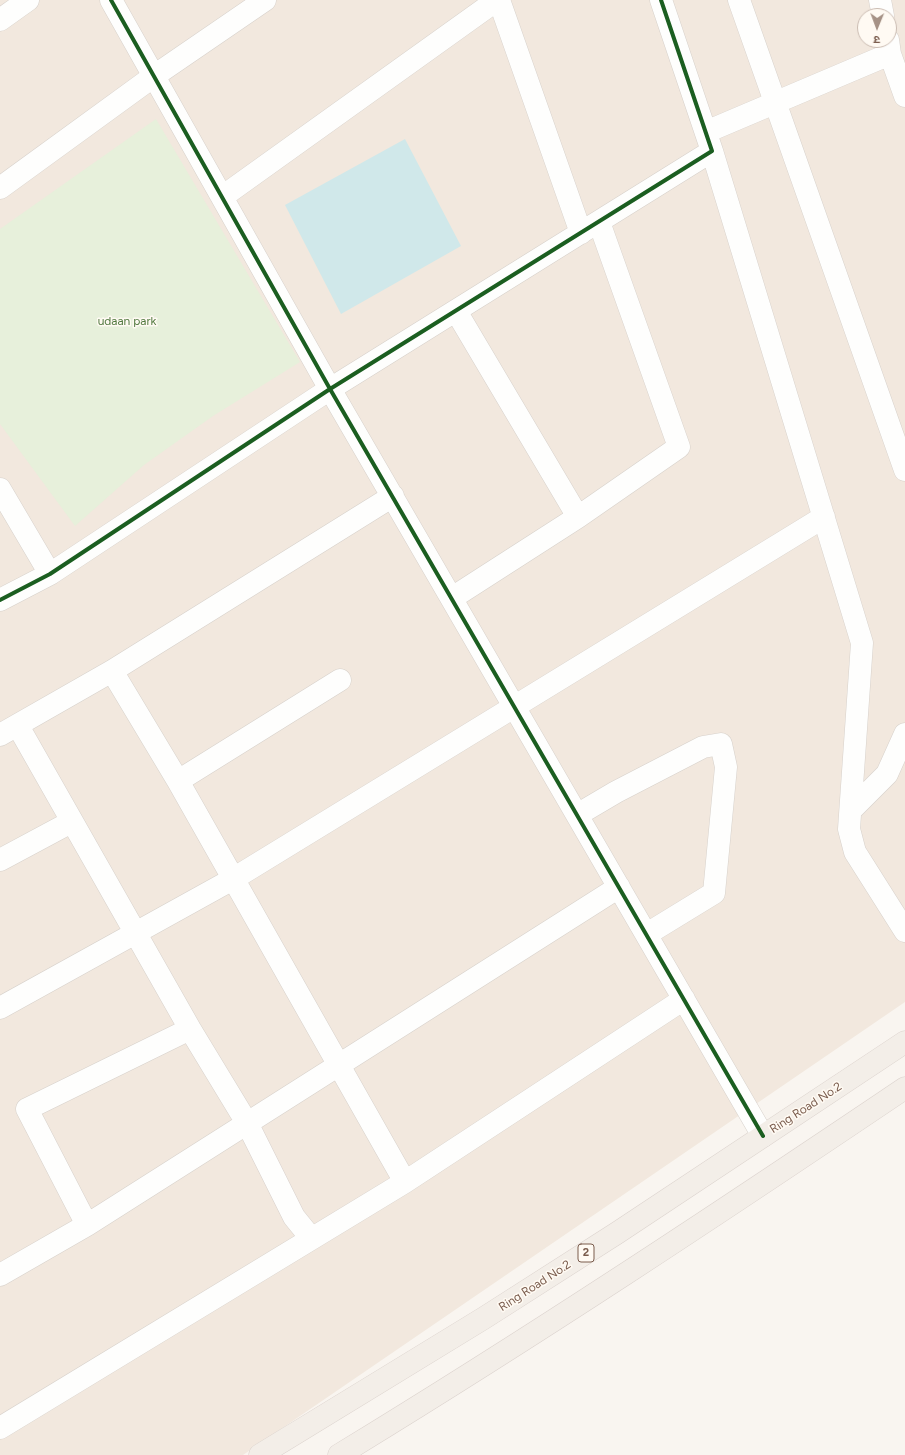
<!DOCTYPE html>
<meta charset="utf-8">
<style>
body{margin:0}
#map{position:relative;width:905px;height:1455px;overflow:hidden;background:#f9f5f0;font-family:Figtree,"Noto Sans Devanagari",sans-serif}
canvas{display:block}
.north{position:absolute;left:857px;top:8px;width:40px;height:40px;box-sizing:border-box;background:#fffaf3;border:1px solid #cabbb1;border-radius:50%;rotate:181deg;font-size:11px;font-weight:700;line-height:16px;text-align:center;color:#7a5c4d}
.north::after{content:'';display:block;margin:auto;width:14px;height:18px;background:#a69286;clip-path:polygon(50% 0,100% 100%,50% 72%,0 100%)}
</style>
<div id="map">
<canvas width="905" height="1455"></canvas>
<div class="north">उ</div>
</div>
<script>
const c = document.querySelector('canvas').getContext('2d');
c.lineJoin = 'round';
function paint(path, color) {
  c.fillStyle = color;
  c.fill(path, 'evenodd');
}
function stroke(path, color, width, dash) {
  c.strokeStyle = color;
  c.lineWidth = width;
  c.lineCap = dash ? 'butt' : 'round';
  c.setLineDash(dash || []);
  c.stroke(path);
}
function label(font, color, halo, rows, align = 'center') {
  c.font = font + ' Figtree,sans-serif';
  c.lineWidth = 3;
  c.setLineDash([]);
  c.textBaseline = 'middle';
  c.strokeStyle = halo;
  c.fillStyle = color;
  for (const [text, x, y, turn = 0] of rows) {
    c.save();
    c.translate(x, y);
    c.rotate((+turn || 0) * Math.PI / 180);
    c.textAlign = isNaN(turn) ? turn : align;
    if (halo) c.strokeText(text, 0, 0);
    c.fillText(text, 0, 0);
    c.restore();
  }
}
const residential = new Path2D(`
 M0 0H905V1002L243 1455H0ZM865 16H889V40H865Z`);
const green = new Path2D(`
 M156 119 300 362 213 416 144 465 75 526 0 424V229Z`);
const water = new Path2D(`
 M405 139 461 246 341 314 285 205Z`);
const minor = new Path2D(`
 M111 0 330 389 763 1136
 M499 0 581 233
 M739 0 905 470
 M880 0 883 16
 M0 20 28 0
 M888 40 890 54 905 96
 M706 132 890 54
 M712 151 862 643 849 829 855 852 905 931
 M0 188 154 76 265 0
 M222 197 497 0
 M456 311 578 517
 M0 489 50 574
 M452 598 578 517 679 447 599 222
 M0 600 50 574 330 389 712 151 661 0
 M112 671 178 781 405 1182
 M18 726 190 1029 247 1123 294 1217 311 1238
 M0 735 112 671 393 496
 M178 781 340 680
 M851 810 887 774 905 734
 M577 815 616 792 703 747 721 744 726 767 714 893 647 934
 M0 860 71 822
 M0 1008 233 879 824 517
 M87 1225 27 1109 190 1029
 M0 1275 87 1225 619 887
 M0 1428 405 1182 684 999`);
const major = new Path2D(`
 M260 1455 484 1318 617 1233 905 1042
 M339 1455C531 1338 718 1214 905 1088`);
const cycleway = new Path2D(`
 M111 0 330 389 763 1136
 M0 600 50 574 330 389 712 151 661 0`);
const shields = [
 [586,1253,16]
];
const shieldNames = [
 ["2",586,1253]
];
const parkNames = [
 ["udaan park",127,321]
];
const streetNames = [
 ["Ring Road No.2",806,1108,-33],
 ["Ring Road No.2",535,1286,-33]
];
paint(residential, '#f2e8de');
paint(green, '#e7f0db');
paint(water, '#d0e8ea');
stroke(minor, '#d7d1cb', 23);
stroke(major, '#dad1cc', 23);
stroke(minor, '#fefefd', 22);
stroke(major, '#f3eee8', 22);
stroke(cycleway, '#1b5e20', 4);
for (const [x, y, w] of shields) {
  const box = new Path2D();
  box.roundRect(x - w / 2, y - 9, w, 18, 3);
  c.fillStyle = '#fffaf3';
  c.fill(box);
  stroke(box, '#7a5c4d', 1);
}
label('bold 11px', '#7a5c4d', null, shieldNames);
label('12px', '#537a41', '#fffaf3', parkNames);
label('12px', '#7a5c4d', '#fffaf3', streetNames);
</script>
